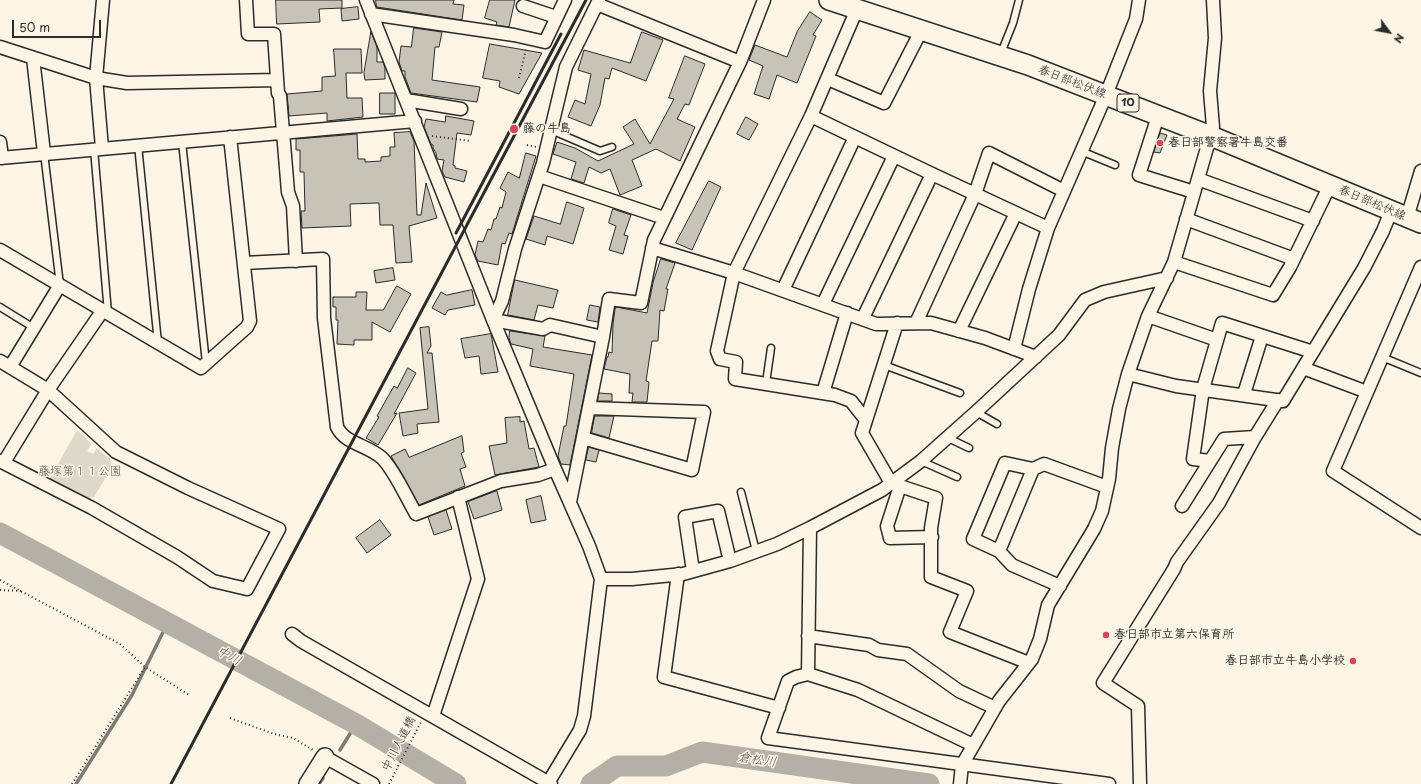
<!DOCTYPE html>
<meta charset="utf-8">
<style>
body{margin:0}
#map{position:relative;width:1421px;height:784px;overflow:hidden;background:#fcf5e5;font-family:"Playpen Sans",sans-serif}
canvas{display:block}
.north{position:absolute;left:1369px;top:12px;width:40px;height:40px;-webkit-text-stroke:3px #fcf5e5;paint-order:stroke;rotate:122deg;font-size:11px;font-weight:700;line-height:16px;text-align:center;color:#2b2b2b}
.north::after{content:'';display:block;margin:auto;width:14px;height:18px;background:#2b2b2b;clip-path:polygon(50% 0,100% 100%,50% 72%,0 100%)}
.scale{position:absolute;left:12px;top:20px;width:89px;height:18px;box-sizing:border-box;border:2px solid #2b2b2b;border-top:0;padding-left:5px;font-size:12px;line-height:14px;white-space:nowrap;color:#2b2b2b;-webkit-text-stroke:3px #fcf5e5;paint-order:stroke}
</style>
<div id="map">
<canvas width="1421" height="784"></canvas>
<div class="north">N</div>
<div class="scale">50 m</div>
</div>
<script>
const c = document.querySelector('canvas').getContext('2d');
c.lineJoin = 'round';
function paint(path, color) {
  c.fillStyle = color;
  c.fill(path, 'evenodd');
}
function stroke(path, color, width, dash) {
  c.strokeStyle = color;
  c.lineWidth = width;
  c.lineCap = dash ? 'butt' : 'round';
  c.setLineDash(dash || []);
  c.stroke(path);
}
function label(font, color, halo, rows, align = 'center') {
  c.font = font + ' "Playpen Sans","Klee One",sans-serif';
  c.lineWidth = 3;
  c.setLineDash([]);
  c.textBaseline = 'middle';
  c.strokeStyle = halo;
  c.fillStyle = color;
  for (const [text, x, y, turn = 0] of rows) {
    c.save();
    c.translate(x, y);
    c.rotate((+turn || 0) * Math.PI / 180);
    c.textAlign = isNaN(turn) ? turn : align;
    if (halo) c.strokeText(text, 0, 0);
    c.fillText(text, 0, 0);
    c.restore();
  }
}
const green = new Path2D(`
 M77 430 92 444 87 451 93 454 97 448 110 459 112 467 94 497 86 499 49 480Z`);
const stream = new Path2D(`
 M340 750 356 724
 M76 784 132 695 168 622
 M319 784 323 778`);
const river = new Path2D(`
 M0 533 356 724 456 784
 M591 784 617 766H666L702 752 929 784`);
const building = new Path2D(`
 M276 0H342V8L319 9 320 22 277 24Z
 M376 0H454L453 4 464 5 462 20 377 7Z
 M490 0H515L509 27 496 25 497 22 485 18Z
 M358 7 359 19 342 21 341 9Z
 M810 12 822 20 813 35 816 36 797 83 777 75 769 99 754 94 763 66 749 60 755 45 787 57 797 32Z
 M414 28 442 32 439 47H435L432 80 480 87 477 102 411 93 405 77V71H402L399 62 401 46 411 47Z
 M371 32 377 47V62H383L385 68V79L365 80 364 73Z
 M642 32 663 40 646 81 612 68 609 79 605 78 600 105 591 126 568 117 575 100 585 104 591 74 578 70 584 50 630 63Z
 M490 44 542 53 519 94 499 87 500 81 483 78Z
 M334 49H361L362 73H346L347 98H362L363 117 327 121V113L289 116 287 94 322 91V77L335 76Z
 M685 56 705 64 689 105 685 104 677 119 695 127 680 161 656 149 632 160 642 186 620 195 610 169 601 173 589 167 584 183 571 179 576 162 553 154 557 142 575 148 598 161 634 144 623 127 635 119 650 144 674 99 669 98Z
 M380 93H395V114H380Z
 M446 116 474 121 471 135 457 133 453 165 455 166V168L467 171 464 182 445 177 442 171 444 160 437 159 436 153 433 148V145L431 144 424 127 426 119 445 122Z
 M746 117 758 124 749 140 737 134Z
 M410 132 414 141 417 215H421L426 183 437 218 409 226 412 262 396 263 393 225H380L379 203H377L350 204 351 226 302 228 301 211H305L304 172H300V150H296V139L357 134 358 159H365V162L381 161V157L390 156V147H395L394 133Z
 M1160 133 1167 135 1160 153 1154 152Z
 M526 153 536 156 512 234 509 233 505 244 502 243 498 265 478 261 475 255 478 241 483 242 488 229 491 230 494 219H496L500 207 502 208 506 192 500 188 508 172 519 178Z
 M709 181 721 187 692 250 676 243Z
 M567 202 584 208 573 244 547 236 545 245 526 239 534 216 560 224Z
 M613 209 631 215 624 235 628 236 623 254 609 250 616 226 609 223Z
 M661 259 675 263 666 289H668L664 311 660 310 658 341H652L646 381 649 382 647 402H632L633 393H629L630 374 604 369 607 357H608L609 352 612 353 613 324 615 309 616 307 647 313 653 283Z
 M393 268 395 280 376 283 374 271Z
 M515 280 558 290 553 308 538 305 534 320 508 315Z
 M397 286 411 294 390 332 372 322V340H354V345L337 344 338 320H336V307H333V297H356V292H367L366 310H383Z
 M472 290 475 305 448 310 445 315 432 308 441 292 446 295Z
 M590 305 600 307 598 322 587 320Z
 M429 327 431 346 427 353H432L439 422 417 424 418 433 403 436 399 413 428 409 420 328Z
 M510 331 545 336 543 347 592 355 570 465 561 464 558 456 564 426H566L574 374 530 366 533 349 511 344 509 338Z
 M491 334 498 372 481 374 479 356 465 358 461 339Z
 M408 368 416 373 394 414 397 413 378 445 366 438 379 417 377 416 394 386 397 388Z
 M599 393 612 394V401H598Z
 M595 416H614L609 438 592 433Z
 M520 417V422L524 421 529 449 534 448 539 467 495 475 489 446 507 443 505 418Z
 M462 436 464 452 461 453 466 467 460 469 465 486 419 505 391 456 405 449 409 457Z
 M589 447 599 450 596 462 586 460Z
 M497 491 502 510 474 519 468 502Z
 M541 496 546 520 531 523 526 500Z
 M446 510 452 529 434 535 428 517Z
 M380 520 391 535 367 553 356 538Z`);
const path = new Path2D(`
 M519 78 526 49
 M432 136 471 141
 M527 145 536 147
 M0 580 120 644 145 667 189 695
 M0 590 21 591
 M230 718 274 734 293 738 313 750
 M72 784 145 667
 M389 784 421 722`);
const lane = new Path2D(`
 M1001 53 1013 23 1019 0
 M551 130 600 151 612 147
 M182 142 206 363
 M138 145 158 343
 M94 149 108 313
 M1081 151 1115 165
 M44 153 60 285
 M0 307 34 328
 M1382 357 1421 373
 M884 365 960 393
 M766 383 771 348
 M976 412 997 424
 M948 438 969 448
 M921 461 957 477
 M741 492 756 551`);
const street = new Path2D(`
 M246 0 248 34H274L278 93 280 96 288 192 293 206 296 261
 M366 0 493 320 555 469 589 546 601 579 584 716 580 730 548 783
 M597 4 740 62
 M523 6 556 17
 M857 9 811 116 734 273 717 351 720 359 736 362 735 379 835 395 851 401 866 420
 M371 14 514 35 545 42 565 0
 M0 47 96 78 127 83 277 80
 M33 58 44 153
 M828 79 884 103 922 29
 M406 100 461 109
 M811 116 932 174 1048 228
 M1158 116 1139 175 1194 192
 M0 142 2 158
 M102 148 96 78 103 0
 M0 158 415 121
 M539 176 664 218
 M1198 179 1313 221
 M1407 218 1421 171
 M1186 219 1294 259
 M652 248 734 273 876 324 931 323 985 338 1036 357
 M0 250 201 368 247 327 250 321 230 137
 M1174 262 1273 295 1290 267 1330 185
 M244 263 323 259 324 318 337 427C345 444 368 445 382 458 395 471 406 497 416 514L501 481 538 475 555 469
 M1421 267 1333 471 1421 528
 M783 290 855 137
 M823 304 894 156
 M1148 316 1217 340
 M863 318 932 174
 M493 320 543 329 550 325 603 337 609 299 641 303 654 240 740 62 764 0
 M493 320 502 301 515 249 543 163 566 67 599 0
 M897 323 862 433 891 483 936 498 931 528V577L967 591 950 632 1029 663
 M916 323 975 194 989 153 1064 191
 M959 331 1016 213
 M1014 349 1029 289 1048 228 1106 95 1136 19 1139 0
 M0 361 48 390 116 452 188 488 279 529 247 589 213 581 177 557 92 508 0 461
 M10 367 60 285
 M1303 368 1367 392
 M1128 374 1176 386 1283 401 1364 268 1383 231 1391 211
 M823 393 847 313
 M1244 394 1262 336
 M583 438 692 470 704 412 589 408
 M1210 461 1193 459 1203 389 1222 323 1313 352
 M4 462 48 390 103 310
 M1033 469 1005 463 973 539 999 551 1012 565 1060 586
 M900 486 887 526 890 538 932 537
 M570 502 603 337
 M1182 506 1224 439 1255 437 1278 400
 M999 551 1033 469 1044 464 1107 487
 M693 571 685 517 718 511 730 561
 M678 574 664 677 779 708
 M601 579H632L683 574 730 561 777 544 810 528 882 490 921 461 976 412 1059 335 1085 300 1104 292 1167 278
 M292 634 301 641 551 784
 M808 636 869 645 878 650 907 654 959 691 995 708
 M808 674 810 528
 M433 716 478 579 458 497
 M973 745 858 690 808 674 796 677 788 681 768 738 1109 784
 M325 757 373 784
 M960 784 962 765 999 701 1032 659 1040 639 1048 605 1094 529 1102 511 1109 479 1112 448 1119 409 1128 374 1148 316 1174 262 1213 127 1210 91 1215 38 1213 0
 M1140 784 1138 706 1103 683 1174 569 1177 562 1219 503 1255 437`);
const secondary = new Path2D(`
 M308 784 325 757`);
const primary = new Path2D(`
 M829 0 1028 65 1211 136 1421 223`);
const rail = new Path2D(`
 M456 233 561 34
 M171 784 586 0`);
const markers = [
 [514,129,5,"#d1495b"],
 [1160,143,4,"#d1495b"],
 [1106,635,4,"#d1495b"],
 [1353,661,4,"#d1495b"]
];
const shields = [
 [1128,103,22]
];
const shieldNames = [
 ["10",1128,103]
];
const streetNames = [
 ["春日部松伏線",1072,82,21],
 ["春日部松伏線",1372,203,23],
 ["中川人道橋",399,744,-63]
];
const poiNames = [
 ["藤の牛島",523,129],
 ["春日部警察署牛島交番",1168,143],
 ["春日部市立第六保育所",1114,635],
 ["春日部市立牛島小学校",1345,661,"right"]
];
const parkNames = [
 ["藤塚第１１公園",80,472]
];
const waterNames = [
 ["中川",229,656,28],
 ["倉松川",757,760,8]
];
paint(green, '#ded8ca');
stroke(stream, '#7d7b74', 3.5);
stroke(river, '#b4b0a5', 21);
paint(building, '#c8c3b7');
stroke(building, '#2b2b2b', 1);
stroke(lane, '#2b2b2b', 9);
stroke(street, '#2b2b2b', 15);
stroke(secondary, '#2b2b2b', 20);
stroke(primary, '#2b2b2b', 22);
stroke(path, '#2b2b2b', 2, [1, 3]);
stroke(lane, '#fcf5e5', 6);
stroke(street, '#fcf5e5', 12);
stroke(secondary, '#fcf5e5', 17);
stroke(primary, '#fcf5e5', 19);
stroke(rail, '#2b2b2b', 3);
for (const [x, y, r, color] of markers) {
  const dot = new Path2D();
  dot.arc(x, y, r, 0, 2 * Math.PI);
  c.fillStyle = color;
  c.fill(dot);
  stroke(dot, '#fcf5e5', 1.5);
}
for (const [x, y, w] of shields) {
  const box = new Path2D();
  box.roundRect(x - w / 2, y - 9, w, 18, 3);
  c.fillStyle = '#fcf5e5';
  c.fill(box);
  stroke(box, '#2b2b2b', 1);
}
label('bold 11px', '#2b2b2b', null, shieldNames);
label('12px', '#2b2b2b', '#fcf5e5', streetNames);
label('bold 12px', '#2b2b2b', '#fcf5e5', poiNames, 'left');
label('12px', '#585653', '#fcf5e5', parkNames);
label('italic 13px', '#545350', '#fcf5e5', waterNames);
</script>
